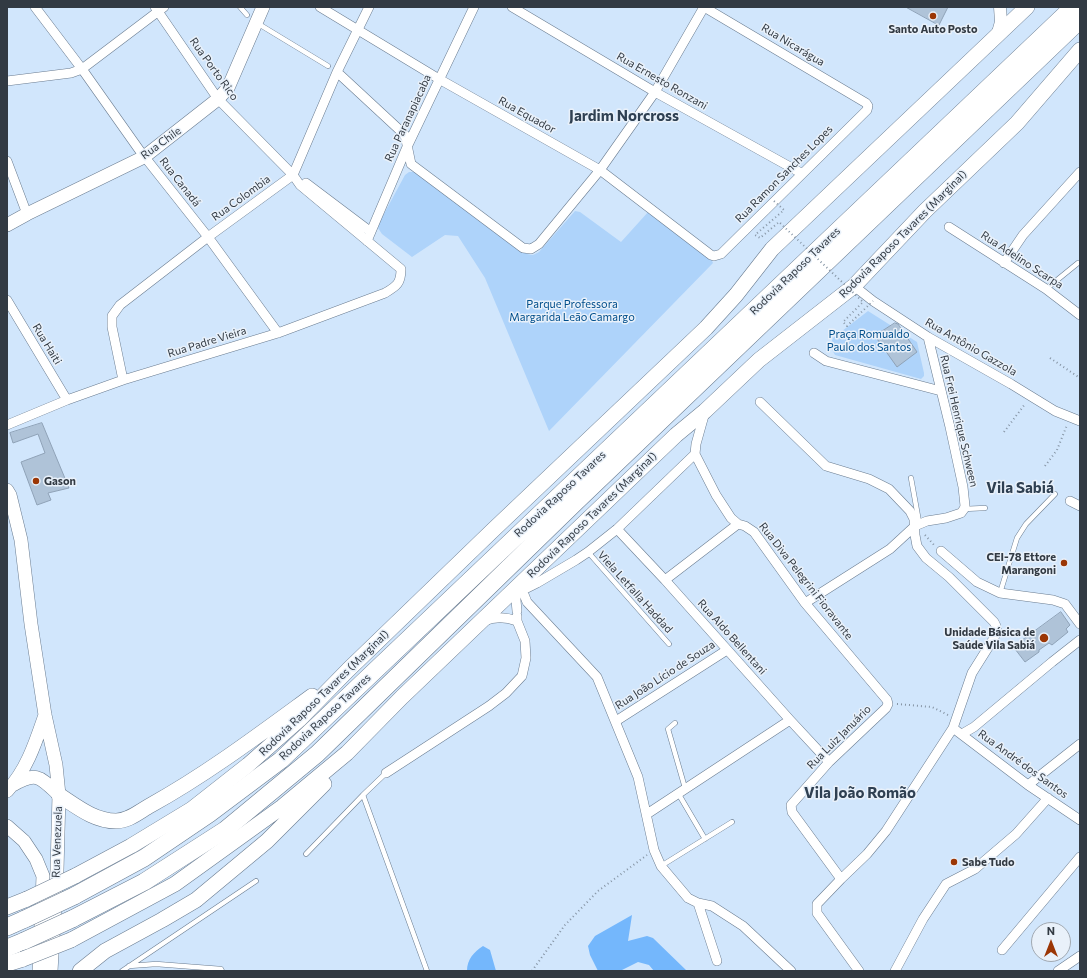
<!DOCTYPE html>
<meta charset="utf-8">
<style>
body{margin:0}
#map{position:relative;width:1087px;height:978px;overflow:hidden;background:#d1e6fc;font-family:Commissioner,sans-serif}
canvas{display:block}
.frame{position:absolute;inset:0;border:8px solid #323a43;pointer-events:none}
.north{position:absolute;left:1031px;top:922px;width:40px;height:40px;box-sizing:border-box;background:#e9f1fa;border:1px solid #a0a8b1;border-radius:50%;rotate:0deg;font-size:11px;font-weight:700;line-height:16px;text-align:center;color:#323a43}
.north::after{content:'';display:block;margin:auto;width:14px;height:18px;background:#9b3605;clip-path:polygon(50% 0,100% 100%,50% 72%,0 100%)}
</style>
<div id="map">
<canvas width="1087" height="978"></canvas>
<div class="frame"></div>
<div class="north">N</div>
</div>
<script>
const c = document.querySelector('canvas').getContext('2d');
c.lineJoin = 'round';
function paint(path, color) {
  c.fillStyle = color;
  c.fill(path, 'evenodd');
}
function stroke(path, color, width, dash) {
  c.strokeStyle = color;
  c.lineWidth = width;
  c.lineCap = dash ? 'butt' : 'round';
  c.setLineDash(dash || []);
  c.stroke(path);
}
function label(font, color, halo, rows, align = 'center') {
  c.font = font + ' Commissioner,sans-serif';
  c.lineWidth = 3;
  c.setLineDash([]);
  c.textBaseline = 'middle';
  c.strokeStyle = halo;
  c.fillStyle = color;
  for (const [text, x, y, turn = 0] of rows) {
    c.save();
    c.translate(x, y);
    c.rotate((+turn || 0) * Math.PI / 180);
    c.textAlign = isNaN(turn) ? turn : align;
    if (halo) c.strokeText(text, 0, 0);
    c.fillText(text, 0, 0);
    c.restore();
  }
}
const green = new Path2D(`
 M409 172H415L527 254 533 255 539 252 575 211 580 212 621 242 649 211 709 255 713 263 549 431 485 278 458 236 445 235 412 257 382 234 378 228 379 223 405 175Z
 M868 311 917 342 924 373V376L921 379 835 355 830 346 833 338Z`);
const forest = new Path2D(`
 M632 915 628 941 647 936 653 938 687 971H654L649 965 638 962 620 971H598L590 955 588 946 595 936Z
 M483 946 490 950 496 971H467C467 959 474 952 483 946Z`);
const building = new Path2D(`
 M906 7H948L939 25Z
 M895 323 898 324 917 352 897 367 875 336Z
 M42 423 69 488 48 493 51 500 37 505 21 462 45 453 38 434 13 443 10 433Z
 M1061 612 1070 625 1066 629 1068 632 1052 645 1049 643 1039 650V652L1025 662 1015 649 1017 647 1016 645Z`);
const path = new Path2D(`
 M1050 358 1080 378
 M1004 432 1025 404
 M1045 466 1057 450 1067 425
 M925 535 934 545
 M897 704 932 707 948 715
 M532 971 565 925 598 891 647 855`);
const service = new Path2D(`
 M240 7 247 15
 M257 23 328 66
 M1046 289 1078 263
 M911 478 919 522
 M964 509 985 508
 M588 552 669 644
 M1000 593 1017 538 1026 524 1055 494
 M675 723 668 729 685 788
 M386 773 363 795 427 971
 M678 793 705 839
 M306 854 363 795
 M661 866 732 822
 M129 966 156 964 221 969 222 971
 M122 971 256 881`);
const minor = new Path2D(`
 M35 7 82 69 140 151 208 237 278 333
 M320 7 439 79 600 170 711 255 714 256 721 254 867 110 868 106 866 103 704 7
 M512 7 655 92 801 173
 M337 72 405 135 411 164 523 248 531 249 539 244 600 170 655 92 704 7
 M7 81 71 73 82 69 164 7
 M7 161 27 214
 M306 183 371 232
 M949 227 1046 289 1080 315
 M367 241 407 147 474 7
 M1004 263 1023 235 1080 172
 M854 286 873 301 928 337 1011 384 1055 411 1080 421
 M7 300 67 400
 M814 353 826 361 941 391
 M123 380 112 327V316L120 305 208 237 293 175 337 72 369 7
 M760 402 826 466 869 479 889 489 910 511 914 519 915 535 917 546 926 558 949 577 994 622C998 628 997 631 994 638L972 673 953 728 886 831 867 854 841 879
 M7 425 67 400 123 380 278 333 385 293C397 286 401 283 401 269L300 185 293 175 218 99 155 7
 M695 454 716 495 731 518 738 524 745 526 754 532 805 603 887 700 888 704 886 708 829 762 791 805 792 812 841 879 817 904V913L859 971
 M1070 501 1080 506
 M617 529 665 580 790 720 829 762
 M941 551 977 582 1000 593 1053 600 1065 604 1080 624
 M665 580 738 524
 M524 581 523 592 527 602 597 677 638 777 654 850 661 866 688 898 698 903 712 906 743 926 791 971
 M805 603 890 549 915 526 927 521 946 518 961 513 964 509 965 506 963 487 950 427 928 337
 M517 611 515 589 527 588 537 583 576 560 588 552 617 529 695 454 696 444 705 412
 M484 621C496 616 506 617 517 621V616
 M616 721 727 650
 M953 728 1028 785 1080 820
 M962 734 974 727 1052 662 1080 640
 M386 773 489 706 506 693 522 676 526 658 525 641 517 621
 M1028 785 1080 744
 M647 814 790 720
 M698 903 717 961
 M1002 950 1080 857
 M895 971 923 919 946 884 975 869 1016 834 1048 798
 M1058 971 1080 956`);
const tertiary = new Path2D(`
 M997 36 1001 22 1000 7`);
const secondary = new Path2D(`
 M7 225 27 214 144 157 218 99 228 88 263 7
 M7 490 10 495 21 540 31 624 45 715 56 765 59 795 57 870 51 971
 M13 785C37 771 40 777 59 795
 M7 791C27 770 36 741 45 715
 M7 826 24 841 36 859 43 876 39 971`);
const trunk = new Path2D(`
 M59 795C76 806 94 821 116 821 129 821 140 811 151 805 207 774 260 734 312 696
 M75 876 131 846 192 809 248 765 299 720 348 670 492 531 706 328 736 295 772 249 1027 7
 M7 907 27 899
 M71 940 175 884 282 807 347 753 402 697 676 435 705 411 759 360 854 286 925 211 1017 123 1080 50
 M7 964 23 959
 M80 971 105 951 162 920 196 900 267 841 324 784`);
const motorway = new Path2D(`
 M74 896 144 858 209 814 281 760 1073 7
 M72 919 144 882 225 830 317 754 576 502 1080 20
 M7 927 25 919
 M7 948 24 941`);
const pathBridge = new Path2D(`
 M774 201 784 210 755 235 760 238 779 222 863 302 843 322 847 326 873 301`);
const trunkBridge = new Path2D(`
 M27 899 75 876
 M23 959 71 940`);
const motorwayBridge = new Path2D(`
 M25 919 74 896
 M24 941 72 919`);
const markers = [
 [933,16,4,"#9b3605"],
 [36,481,4,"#9b3605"],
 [1064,563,4,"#9b3605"],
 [1044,638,5,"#9b3605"],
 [954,862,4,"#9b3605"]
];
const poiNames = [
 ["Santo Auto Posto",933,29,"center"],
 ["Gason",44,481],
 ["CEI-78 Ettore",1056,557,"right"],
 ["Marangoni",1056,570,"right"],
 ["Unidade Básica de",1035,632,"right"],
 ["Saúde Vila Sabiá",1035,645,"right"],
 ["Sabe Tudo",962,862]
];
const streetNames = [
 ["Rua Nicarágua",793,45,31],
 ["Rua Porto Rico",214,69,54],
 ["Rua Ernesto Ronzani",662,81,30],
 ["Rua Equador",527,115,29],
 ["Rua Paranapiacaba",408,118,-65],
 ["Rua Chile",161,143,-36],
 ["Rua Ramon Sanches Lopes",784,174,-45],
 ["Rua Canadá",180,182,52],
 ["Rua Colombia",241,198,-36],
 ["Rodovia Raposo Tavares (Marginal)",903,234,-45],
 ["Rua Adelino Scarpa",1022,260,33],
 ["Rodovia Raposo Tavares",795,271,-44],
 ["Rua Padre Vieira",207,342,-17],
 ["Rua Haiti",47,344,59],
 ["Rua Antônio Gazzola",971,347,30],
 ["Rua Frei Henrique Schween",959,421,77],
 ["Rodovia Raposo Tavares",560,494,-43],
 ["Rodovia Raposo Tavares (Marginal)",592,515,-44],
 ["Rua Diva Pelegrini Fioravante",806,581,52],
 ["Viela Letfalla Haddad",635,592,48],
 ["Rua Aldo Bellentani",732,637,48],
 ["Rua João Lício de Souza",665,675,-33],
 ["Rodovia Raposo Tavares (Marginal)",324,693,-44],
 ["Rodovia Raposo Tavares",325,717,-43],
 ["Rua Luiz Januário",839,737,-45],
 ["Rua André dos Santos",1023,764,36],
 ["Rua Venezuela",57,842,-88]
];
const parkNames = [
 ["Parque Professora",572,304],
 ["Margarida Leão Camargo",572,317],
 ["Praça Romualdo",869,334],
 ["Paulo dos Santos",869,347]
];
const districtNames = [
 ["Jardim Norcross",624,116],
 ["Vila Sabiá",1020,488],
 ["Vila João Romão",860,793]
];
paint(green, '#aed3fa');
paint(forest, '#74b7fc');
paint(building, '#afc3d8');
stroke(building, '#8fa2b7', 1);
stroke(service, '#6a7c90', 5.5);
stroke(minor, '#6a7c90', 10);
stroke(tertiary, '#6a7c90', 13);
stroke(secondary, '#6a7c90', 14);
stroke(trunk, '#6a7c90', 16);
stroke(motorway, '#6a7c90', 18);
stroke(path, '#8695a5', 2, [1, 3]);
stroke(service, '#fff', 4.5);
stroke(minor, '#fff', 9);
stroke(tertiary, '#fff', 12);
stroke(secondary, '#fff', 13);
stroke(trunk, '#fff', 15);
stroke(motorway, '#fff', 17);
stroke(trunkBridge, '#6a7c90', 16, []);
stroke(motorwayBridge, '#6a7c90', 18, []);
stroke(pathBridge, '#8695a5', 2, [1, 3]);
stroke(trunkBridge, '#fff', 15);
stroke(motorwayBridge, '#fff', 17);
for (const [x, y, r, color] of markers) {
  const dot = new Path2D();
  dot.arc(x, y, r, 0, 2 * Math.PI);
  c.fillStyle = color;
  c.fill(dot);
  stroke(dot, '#e9f1fa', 1.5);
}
label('bold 11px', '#323a43', '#e9f1fa', poiNames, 'left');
label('11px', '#323a43', '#e9f1fa', streetNames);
label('11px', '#004e8b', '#e9f1fa', parkNames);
label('bold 15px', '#2f4052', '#e9f1fa', districtNames);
</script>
